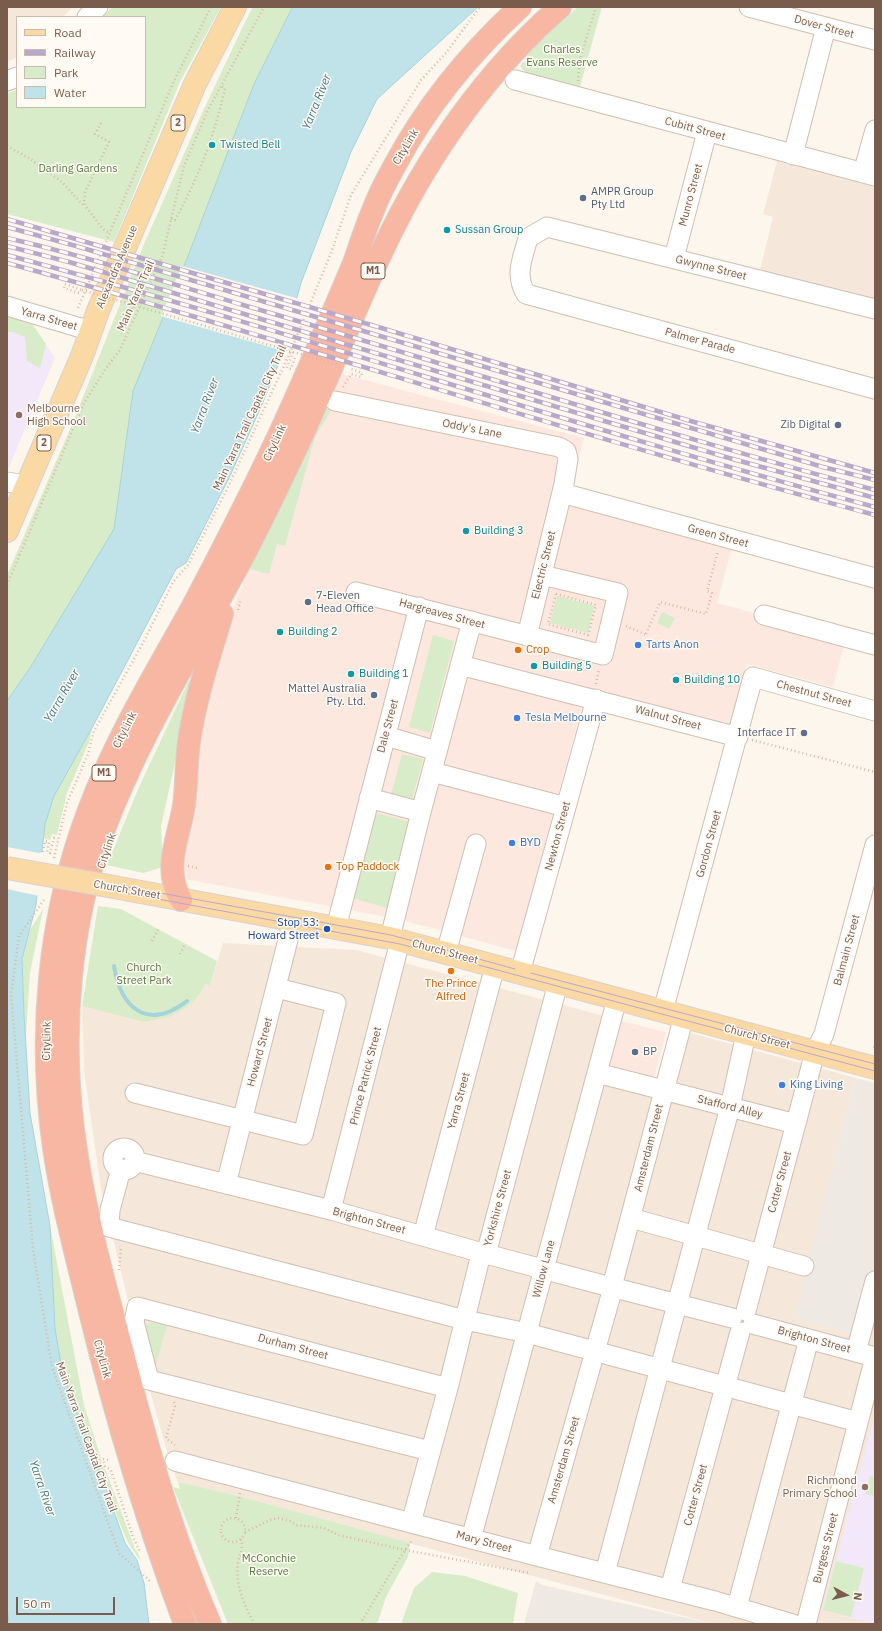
<!DOCTYPE html>
<style>
body{margin:0}
#map{position:relative;width:882px;height:1631px;overflow:hidden;background:#fdf6ec;font-family:"IBM Plex Sans",sans-serif}
canvas{display:block}
.frame{position:absolute;inset:0;border:8px solid #7a5c4d;pointer-events:none}
.legend{position:absolute;left:16px;top:16px;width:130px;height:92px;box-sizing:border-box;background:#fffaf3;border:1px solid #cabbb1;margin:0;padding:5px 7px;list-style:none;font-size:12px;color:#7a5c4d}
.legend li{display:flex;align-items:center;gap:8px;height:20px}
.legend b{width:20px;border:1px solid #cabbb1}
.north{position:absolute;left:826px;top:1575px;width:40px;height:40px;-webkit-text-stroke:3px #fffaf3;paint-order:stroke;rotate:97deg;font-size:11px;font-weight:700;line-height:16px;text-align:center;color:#7a5c4d}
.north::after{content:'';display:block;margin:auto;width:14px;height:18px;background:#7a5c4d;clip-path:polygon(50% 0,100% 100%,50% 72%,0 100%)}
.scale{position:absolute;left:16px;top:1597px;width:99px;height:18px;box-sizing:border-box;border:2px solid #7a5c4d;border-top:0;padding-left:5px;font-size:12px;line-height:14px;white-space:nowrap;color:#7a5c4d;-webkit-text-stroke:3px #fffaf3;paint-order:stroke}
</style>
<div id="map">
<canvas width="882" height="1631"></canvas>
<div class="frame"></div>
<ul class="legend">
<li><b style="height:5px;background:#fbd9a5"></b>Road</li>
<li><b style="height:5px;background:#b9a8c9"></b>Railway</li>
<li><b style="height:11px;background:#d8ecc9"></b>Park</li>
<li><b style="height:11px;background:#bfe3e8"></b>Water</li>
</ul>
<div class="north">N</div>
<div class="scale">50 m</div>
</div>
<script>
const c = document.querySelector('canvas').getContext('2d');
c.lineJoin = 'round';
function paint(path, color) {
  c.fillStyle = color;
  c.fill(path, 'evenodd');
}
function stroke(path, color, width, dash) {
  c.strokeStyle = color;
  c.lineWidth = width;
  c.lineCap = dash ? 'butt' : 'round';
  c.setLineDash(dash || []);
  c.stroke(path);
}
function label(font, color, halo, rows, align = 'center') {
  c.font = font + ' "IBM Plex Sans",sans-serif';
  c.lineWidth = 3;
  c.setLineDash([]);
  c.textBaseline = 'middle';
  c.strokeStyle = halo;
  c.fillStyle = color;
  for (const [text, x, y, turn = 0] of rows) {
    c.save();
    c.translate(x, y);
    c.rotate((+turn || 0) * Math.PI / 180);
    c.textAlign = isNaN(turn) ? turn : align;
    if (halo) c.strokeText(text, 0, 0);
    c.fillText(text, 0, 0);
    c.restore();
  }
}
const residential = new Path2D(`
 M7 7H73L63 17H17V57L7 62Z
 M777 161 875 187V299L760 270 773 217 763 214Z
 M223 943 356 950 608 1017 594 1069 661 1087 676 1029 856 1078 796 1318 875 1340V1624H714L178 1482 170 1462 150 1391 101 1189 84 1071 82 1006 143 1022 186 1008 197 998 206 984 210 986Z`);
const commercial = new Path2D(`
 M338 373 584 438 571 487 736 532 717 603 846 638 833 687 747 664 727 737 584 699 516 951 402 920 185 879 178 869 199 719 220 641 249 569 325 407Z
 M618 1020 666 1032 653 1082 605 1069Z`);
const industrial = new Path2D(`
 M856 1078 875 1083V1340L795 1318Z
 M536 1581 542 1585 714 1624H524Z`);
const education = new Path2D(`
 M7 321 36 331 55 358 7 472Z
 M875 1413V1624L823 1610Z`);
const green = new Path2D(`
 M112 7H221L180 82 114 242 7 214V93L17 90V107H145V17H103Z
 M253 7H293L254 84 188 256 133 391 114 529 30 668 7 701V575L71 427 144 244 203 111 245 22Z
 M578 7H602L580 87 527 74 520 66 529 57 527 55 557 25Z
 M7 316 31 322 46 344 40 368 27 361 25 337 12 332H7Z
 M325 407 332 409 315 437 285 546 277 544 269 574 249 569Z
 M557 596 594 606 588 633 550 623Z
 M662 612 675 618 669 629 657 623Z
 M433 635 454 641 430 733 409 727Z
 M189 680 193 682 161 826 163 867 143 873 107 865 139 787Z
 M92 728 89 742 67 793 57 835 52 834 50 840 43 838C47 797 72 763 92 728Z
 M402 754 423 759 412 800 391 795Z
 M376 813 411 822 387 908 352 898Z
 M98 906 121 909 217 961 210 986 206 984 197 998 186 1008 169 1017 159 1019 143 1022 82 1006Z
 M43 909 30 973 26 1034H25L22 959 30 930Z
 M50 1226 84 1405 101 1458 102 1465 106 1471 135 1549 138 1553 141 1561C121 1537 114 1505 103 1476 89 1439 71 1404 61 1365 50 1321 52 1271 50 1226Z
 M152 1322 167 1325 153 1375 139 1327Z
 M870 1476 875 1477 874 1496 865 1494Z
 M178 1482 242 1497 410 1543 408 1557 386 1597 377 1624H228L173 1487 180 1489Z
 M836 1561 864 1568 851 1617 823 1610Z
 M432 1572 465 1576 518 1593 513 1624H401L414 1588Z`);
const water = new Path2D(`
 M293 7H478L377 99 351 152 301 283 278 365 261 407 229 478 186 563 176 569 92 728 54 796 45 824 36 905 22 959 24 1014 30 1113 50 1226 55 1329 61 1364 72 1401 97 1463 125 1543 137 1560 144 1583 149 1624H9L7 1606V701L30 668 114 529 133 391 188 256 254 84Z`);
const pier = new Path2D(`
 M182 266 299 299 284 351 161 316Z
 M7 847 39 853 44 852 39 896 7 889Z`);
const stream = new Path2D(`
 M114 966C121 1009 148 1031 187 1001`);
const path = new Path2D(`
 M578 81 580 59 596 7
 M101 123 95 134 109 142 85 192 84 202 86 207 103 229 109 233
 M7 146 29 158 62 182 85 207
 M171 219 175 220C198 179 215 134 225 88L220 85
 M79 293 64 288 65 284 82 290
 M78 308 173 83 211 7
 M131 310 143 299
 M118 322 124 325 131 310 127 308V310
 M343 387 351 374 361 377 362 373 349 368
 M7 585 84 403 106 368 120 350 162 257 184 166 208 110 264 7
 M556 594 596 605 588 635 548 624Z
 M238 610 241 599
 M626 626 647 635
 M646 634 660 602 706 614 712 593 707 591 718 551
 M596 684 599 669
 M752 740 875 772
 M43 852 45 841 49 842 47 852 50 853 54 838 58 839
 M54 858 67 803 88 754 94 731 143 643 173 582 188 565 229 485 289 355 331 253 351 195 421 80 446 53 480 7
 M188 866 197 868
 M44 900 19 936 11 994 33 1249 52 1367 119 1553 151 1582
 M152 941 159 928
 M180 954 185 944
 M874 1048 875 1046
 M119 1270 121 1248 120 1246
 M174 1402 175 1406 166 1438 175 1445
 M108 1460 103 1459 105 1466 111 1470 133 1537 140 1552
 M236 1518 240 1493
 M221 1530a12 12 0 1 1 24 0a12 12 0 1 1-24 0Z
 M245 1532 270 1520 278 1518 290 1521 296 1525 324 1528 338 1535 405 1550 529 1573
 M241 1539C243 1548 240 1554 238 1563 235 1583 244 1607 255 1624
 M360 1624 397 1562 412 1540`);
const minor = new Path2D(`
 M749 7 875 40
 M87 17 98 7
 M515 80 875 176
 M7 81 17 77
 M793 155 826 27
 M863 173 875 130
 M674 258 707 132
 M7 306 91 331
 M875 309 547 227 528 238C523 258 514 274 526 294L875 389
 M335 401 559 447 566 451 568 459 564 484 527 636
 M7 482 26 485
 M562 493 875 578
 M356 592 603 655 618 593 542 575
 M764 615 875 645
 M460 665 738 737
 M386 736 437 751
 M432 772 566 807
 M369 798 421 812
 M336 928 419 607
 M390 938 421 812 472 621
 M446 953 476 844
 M520 973 596 699
 M663 1011 753 677 875 711
 M597 1073 796 1124
 M135 1093 303 1135 336 1003 277 988
 M113 1159a11 11 0 1 1 22 0a11 11 0 1 1-22 0Z
 M134 1161 331 1210 486 1254 603 1285
 M121 1169 110 1210 109 1227 465 1320 527 1333 594 1351 858 1422
 M226 1184 293 920
 M331 1210 400 941
 M631 1218 804 1266
 M423 1236 495 966
 M614 1279 684 1016
 M619 1289 732 1318
 M746 1311 815 1052 824 1034 875 845
 M753 1324 875 1357
 M856 1352 875 1281
 M430 1451 149 1380 134 1322 137 1307 448 1388
 M175 1461 537 1556 715 1601 793 1624
 M411 1523 448 1388 480 1258 486 1254 558 983
 M471 1539 617 999
 M537 1556 611 1295
 M605 1573 730 1107 746 1034
 M670 1589 740 1332
 M737 1607 809 1339
 M806 1624 875 1357`);
const major = new Path2D(`
 M7 531 82 356 98 311 195 84 235 7
 M103 885 390 938 875 1068`);
const highway = new Path2D(`
 M181 900C162 868 179 838 184 805 187 782 186 758 190 735 197 693 210 654 222 614
 M185 1624C147 1522 116 1418 90 1312 77 1258 62 1203 54 1148 38 1035 48 918 89 810 116 738 156 673 193 606 223 549 253 491 280 433 306 377 330 320 354 263 360 246 365 229 372 213 378 197 386 181 395 165 426 107 471 52 520 7
 M210 1624C171 1534 145 1440 121 1346 102 1275 82 1202 73 1129 61 1031 69 925 103 832 137 740 189 657 235 571 258 530 278 486 298 444 328 379 353 313 383 249 426 158 485 73 560 7`);
const tram = new Path2D(`
 M7 865 391 935 515 969
 M7 871 400 944 875 1071
 M531 973 875 1064`);
const rail = new Path2D(`
 M7 219 378 327 694 422 875 473
 M7 227 76 246 823 467 875 480
 M7 238C86 256 165 282 243 305 454 366 663 434 875 490
 M7 246 69 262 729 458 875 498
 M7 255C298 333 584 430 875 507
 M7 263C297 343 584 438 875 515`);
const pathBridge = new Path2D(`
 M82 290 341 366
 M127 310 121 325 125 327 134 305
 M293 352 287 368 291 369 295 357`);
const majorBridge = new Path2D(`
 M7 868 103 885`);
const markers = [
 [212,145,4,"#0f9aa8"],
 [583,198,4,"#5c6f8a"],
 [447,230,4,"#0f9aa8"],
 [19,415,4,"#8d6e63"],
 [838,425,4,"#5c6f8a"],
 [466,531,4,"#0f9aa8"],
 [308,602,4,"#5c6f8a"],
 [280,632,4,"#0f9aa8"],
 [638,645,4,"#3f7fe0"],
 [518,650,4,"#e8710a"],
 [534,666,4,"#0f9aa8"],
 [351,674,4,"#0f9aa8"],
 [676,680,4,"#0f9aa8"],
 [374,695,4,"#5c6f8a"],
 [517,718,4,"#3f7fe0"],
 [804,733,4,"#5c6f8a"],
 [512,843,4,"#3f7fe0"],
 [328,867,4,"#e8710a"],
 [327,929,4,"#1a4fb4"],
 [451,971,4,"#e8710a"],
 [635,1052,4,"#5c6f8a"],
 [782,1085,4,"#3f7fe0"],
 [865,1487,4,"#8d6e63"]
];
const shields = [
 [178,123,14],
 [373,271,24],
 [44,443,14],
 [104,773,24]
];
const shieldNames = [
 ["2",178,123],
 ["M1",373,271],
 ["2",44,443],
 ["M1",104,773]
];
const streetNames = [
 ["Dover Street",824,27,15],
 ["Cubitt Street",695,129,15],
 ["CityLink",406,147,-59],
 ["Munro Street",691,195,-75],
 ["Alexandra Avenue",117,267,-67],
 ["Gwynne Street",711,268,14],
 ["Main Yarra Trail",136,296,-66],
 ["Yarra Street",49,319,16],
 ["Palmer Parade",700,341,15],
 ["Main Yarra Trail Capital City Trail",250,418,-65],
 ["Oddy's Lane",472,429,11],
 ["CityLink",275,443,-65],
 ["Green Street",718,536,15],
 ["Electric Street",544,565,-76],
 ["Hargreaves Street",442,614,15],
 ["Chestnut Street",814,694,15],
 ["Walnut Street",668,718,15],
 ["Dale Street",388,726,-75],
 ["CityLink",125,730,-63],
 ["Newton Street",558,836,-75],
 ["Gordon Street",709,844,-75],
 ["Citylink",107,851,-71],
 ["Church Street",127,890,10],
 ["Balmain Street",847,950,-75],
 ["Church Street",445,952,15],
 ["Church Street",757,1037,15],
 ["CityLink",47,1041,-89],
 ["Howard Street",260,1052,-75],
 ["Prince Patrick Street",366,1076,-76],
 ["Yarra Street",459,1101,-75],
 ["Stafford Alley",730,1107,14],
 ["Amsterdam Street",649,1148,-76],
 ["Cotter Street",780,1182,-75],
 ["Yorkshire Street",498,1208,-75],
 ["Brighton Street",369,1221,15],
 ["Willow Lane",544,1269,-75],
 ["Brighton Street",814,1340,15],
 ["Durham Street",293,1347,15],
 ["CityLink",102,1359,75],
 ["Main Yarra Trail Capital City Trail",86,1437,70],
 ["Amsterdam Street",564,1460,-74],
 ["Cotter Street",696,1495,-75],
 ["Mary Street",484,1542,15],
 ["Burgess Street",826,1548,-76]
];
const parkNames = [
 ["Charles",562,50],
 ["Evans Reserve",562,63],
 ["Darling Gardens",78,169],
 ["Church",144,968],
 ["Street Park",144,981],
 ["McConchie",269,1559],
 ["Reserve",269,1572]
];
const cultureNames = [
 ["Twisted Bell",220,145],
 ["Sussan Group",455,230],
 ["Building 3",474,531],
 ["Building 2",288,632],
 ["Building 5",542,666],
 ["Building 1",359,674],
 ["Building 10",684,680]
];
const serviceNames = [
 ["AMPR Group",591,192],
 ["Pty Ltd",591,205],
 ["Zib Digital",830,425,"right"],
 ["7-Eleven",316,596],
 ["Head Office",316,609],
 ["Mattel Australia",366,689,"right"],
 ["Pty. Ltd.",366,702,"right"],
 ["Interface IT",796,733,"right"],
 ["BP",643,1052]
];
const educationNames = [
 ["Melbourne",27,409],
 ["High School",27,422],
 ["Richmond",857,1481,"right"],
 ["Primary School",857,1494,"right"]
];
const shopNames = [
 ["Tarts Anon",646,645],
 ["Tesla Melbourne",525,718],
 ["BYD",520,843],
 ["King Living",790,1085]
];
const foodNames = [
 ["Crop",526,650],
 ["Top Paddock",336,867],
 ["The Prince",451,984,"center"],
 ["Alfred",451,997,"center"]
];
const transitNames = [
 ["Stop 53:",319,923],
 ["Howard Street",319,936]
];
const waterNames = [
 ["Yarra River",317,102,-68],
 ["Yarra River",205,406,-69],
 ["Yarra River",62,696,-60],
 ["Yarra River",42,1488,71]
];
paint(residential, '#f5e8da');
paint(commercial, '#fde8e0');
paint(industrial, '#efe9e4');
paint(education, '#f3e8fa');
paint(green, '#d8ecc9');
paint(water, '#bfe3e8');
stroke(water, '#a5d3da', 1);
paint(pier, '#fdf6ec');
stroke(stream, '#a5d3da', 4);
stroke(minor, '#d1beb0', 21);
stroke(major, '#dad1cd', 24);
stroke(highway, '#dad1cd', 24);
stroke(path, '#d9b8a5', 2.5, [1, 3]);
stroke(minor, '#fff', 19);
stroke(major, '#fbd9a5', 22);
stroke(highway, '#f7b7a3', 22);
stroke(tram, '#b9a8c9', 1);
stroke(rail, '#b9a8c9', 4.5);
stroke(rail, '#fffaf3', 3, [9]);
stroke(majorBridge, '#dad1cd', 24, []);
stroke(pathBridge, '#d9b8a5', 2.5, [1, 3]);
stroke(majorBridge, '#fbd9a5', 22);
for (const [x, y, r, color] of markers) {
  const dot = new Path2D();
  dot.arc(x, y, r, 0, 2 * Math.PI);
  c.fillStyle = color;
  c.fill(dot);
  stroke(dot, '#fffaf3', 1.5);
}
for (const [x, y, w] of shields) {
  const box = new Path2D();
  box.roundRect(x - w / 2, y - 8, w, 16, 3);
  c.fillStyle = '#fffaf3';
  c.fill(box);
  stroke(box, '#7a5c4d', 1);
}
label('bold 10px', '#7a5c4d', null, shieldNames);
label('11px', '#7a5c4d', '#fffaf3', streetNames);
label('11px', '#537a41', '#fffaf3', parkNames);
label('11px', '#0d838f', '#fffaf3', cultureNames, 'left');
label('11px', '#4e5e75', '#fffaf3', serviceNames, 'left');
label('11px', '#785e54', '#fffaf3', educationNames, 'left');
label('11px', '#366cbe', '#fffaf3', shopNames, 'left');
label('11px', '#c56008', '#fffaf3', foodNames, 'left');
label('11px', '#164399', '#fffaf3', transitNames, 'right');
label('italic 12px', '#437c86', '#fffaf3', waterNames);
</script>
